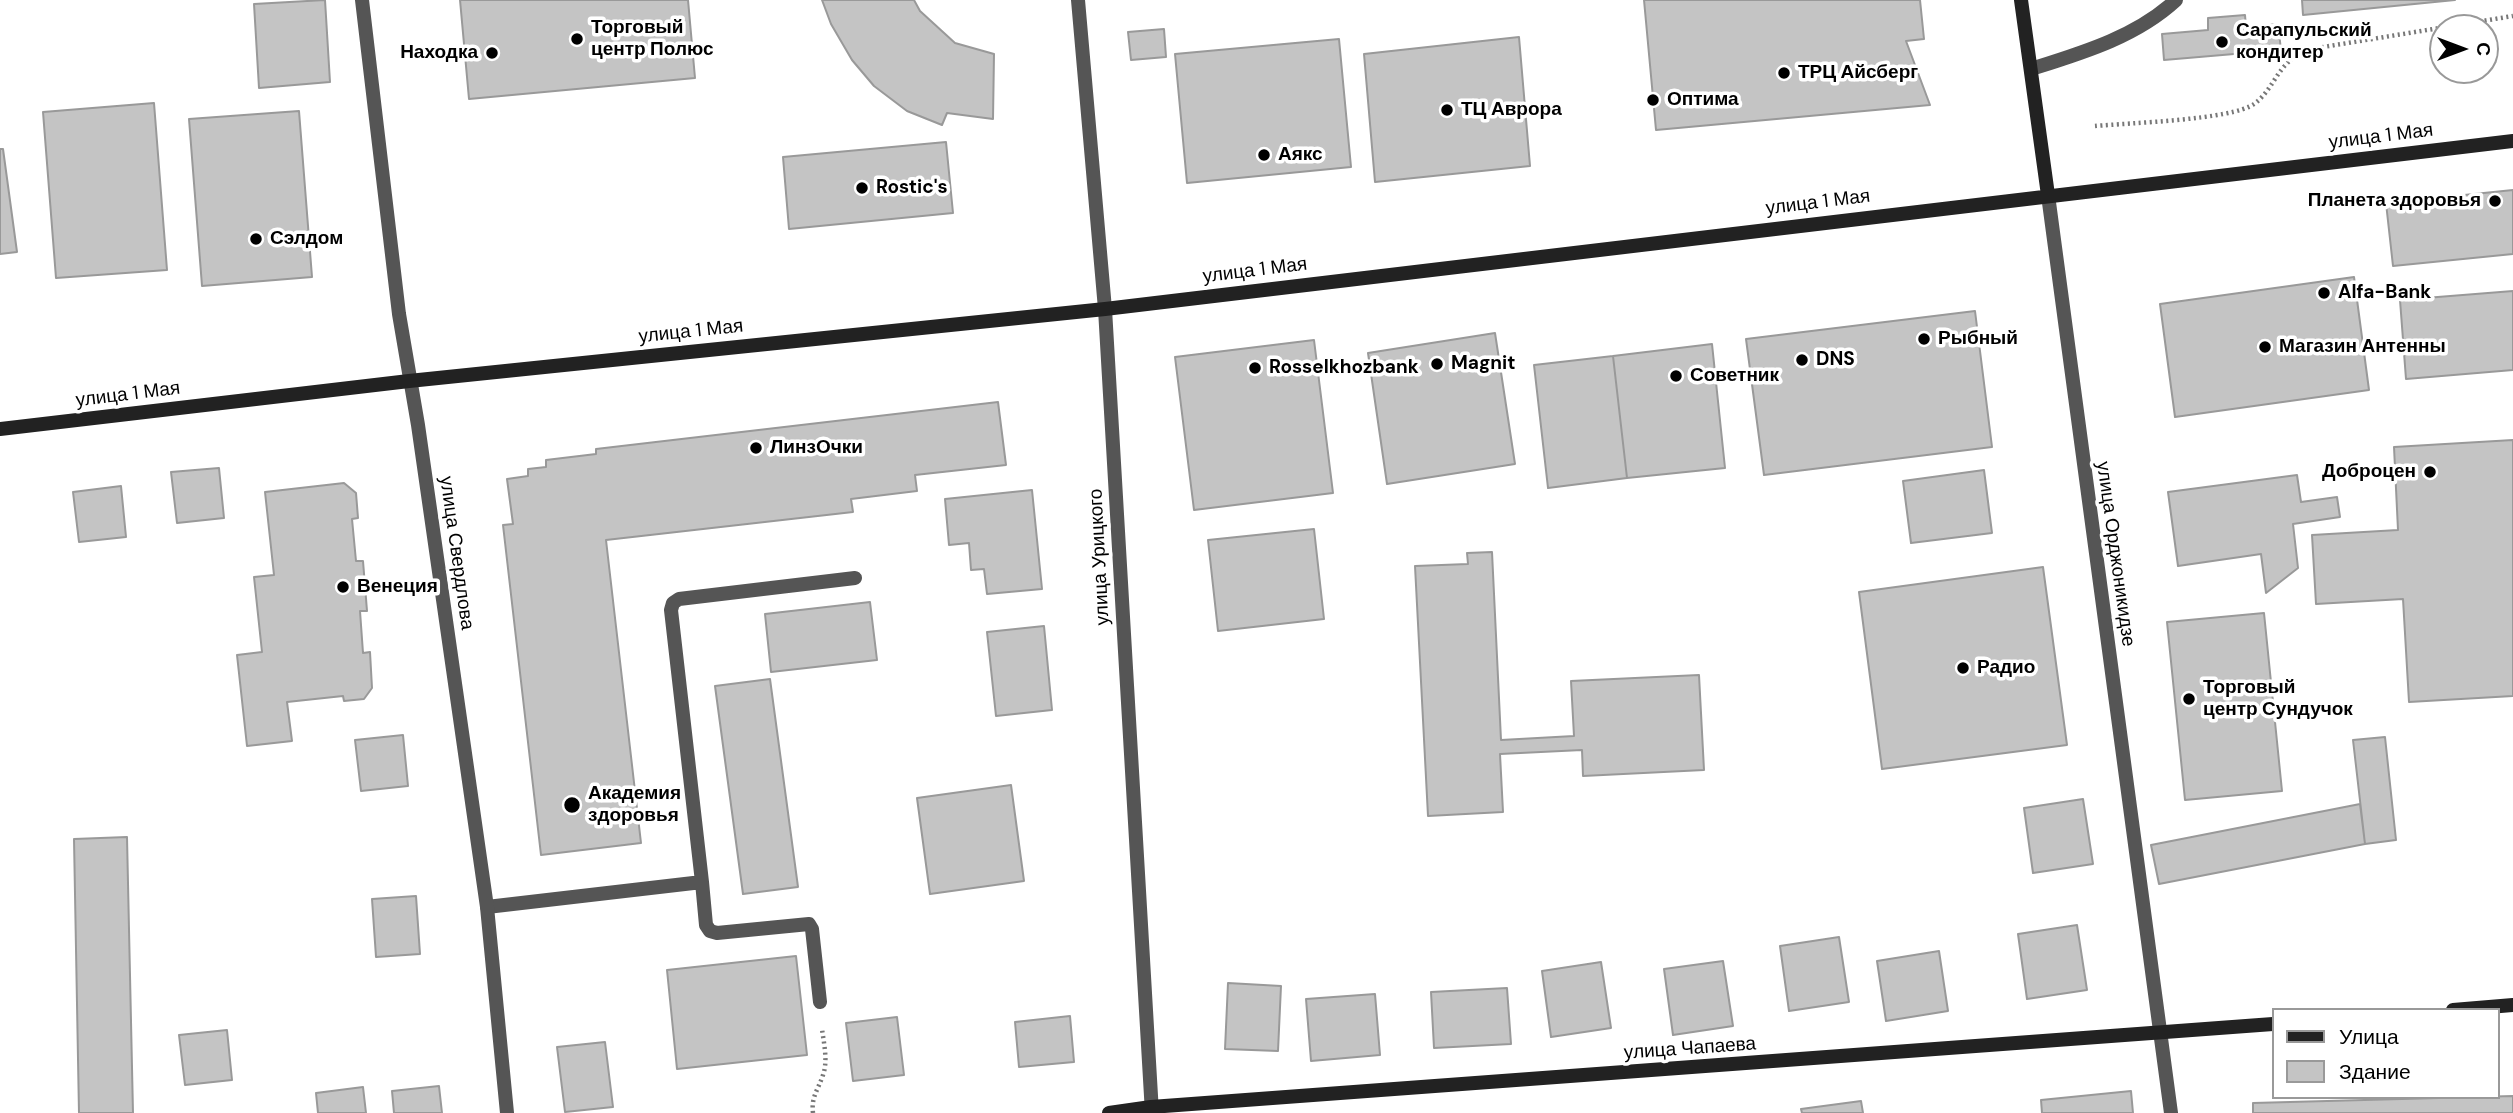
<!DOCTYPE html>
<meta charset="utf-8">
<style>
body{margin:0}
#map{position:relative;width:2513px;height:1113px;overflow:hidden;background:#fff;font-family:"DM Sans",sans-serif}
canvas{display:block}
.legend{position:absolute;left:2272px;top:1008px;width:228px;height:91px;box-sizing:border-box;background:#fff;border:2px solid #999;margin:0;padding:9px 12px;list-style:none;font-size:21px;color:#000}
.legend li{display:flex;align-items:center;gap:14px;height:35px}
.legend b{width:35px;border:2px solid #999}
.north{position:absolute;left:2429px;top:14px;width:70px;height:70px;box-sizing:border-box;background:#fff;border:2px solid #999;border-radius:50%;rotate:90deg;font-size:19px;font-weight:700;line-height:28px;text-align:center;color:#000}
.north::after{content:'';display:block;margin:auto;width:24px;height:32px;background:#000;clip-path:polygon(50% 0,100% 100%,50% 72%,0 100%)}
</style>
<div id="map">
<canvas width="2513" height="1113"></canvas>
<ul class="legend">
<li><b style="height:9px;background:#222"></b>Улица</li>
<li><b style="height:19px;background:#c4c4c4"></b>Здание</li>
</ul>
<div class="north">С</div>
</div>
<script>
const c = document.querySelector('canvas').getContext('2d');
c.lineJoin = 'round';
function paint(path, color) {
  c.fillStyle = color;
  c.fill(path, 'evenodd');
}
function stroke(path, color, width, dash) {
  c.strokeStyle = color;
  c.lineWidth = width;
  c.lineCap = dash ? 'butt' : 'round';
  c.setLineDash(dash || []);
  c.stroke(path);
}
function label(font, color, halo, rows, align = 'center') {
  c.font = font + ' "DM Sans",sans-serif';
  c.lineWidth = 7;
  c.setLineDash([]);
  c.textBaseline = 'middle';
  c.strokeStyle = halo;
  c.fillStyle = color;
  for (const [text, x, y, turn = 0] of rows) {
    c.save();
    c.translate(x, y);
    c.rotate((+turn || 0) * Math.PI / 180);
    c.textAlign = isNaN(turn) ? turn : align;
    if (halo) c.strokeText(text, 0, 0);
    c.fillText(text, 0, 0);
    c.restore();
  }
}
const building = new Path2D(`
 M325 0 330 82 259 88 254 4Z
 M460 0H688L695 78 469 99Z
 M822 0H914L920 11 955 43 994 54 993 119 947 113 942 125 907 111 874 86 852 60 831 24Z
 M1644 0H1920L1924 39 1906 41 1930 105 1656 130Z
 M2302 0H2455L2303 15Z
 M2245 15 2246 27 2278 24 2281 50 2164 60 2162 34 2208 30V18Z
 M1164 29 1166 57 1131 60 1128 32Z
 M1519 37 1530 166 1375 182 1364 54Z
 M1339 39 1351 167 1187 183 1175 54Z
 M154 103 167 270 56 278 43 112Z
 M299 111 312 277 202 286 189 119Z
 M946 142 953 213 789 229 783 157Z
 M0 149H3L17 252 0 254Z
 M2513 190V254L2393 266 2386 203Z
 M2354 277 2369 390 2175 417 2160 304Z
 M2513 291V370L2406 379 2400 300Z
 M1975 311 1992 447 1764 475 1746 339Z
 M1495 333 1515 464 1387 484 1368 353Z
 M1314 340 1333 493 1194 510 1175 357Z
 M1712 344 1725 468 1627 478 1613 356Z
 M1613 356 1627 478 1548 488 1534 365Z
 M998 402 1006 465 915 475 917 491 851 499 853 512 606 540 641 843 541 855 503 525 513 524 507 479 528 476V469L546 467V460L596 454V449Z
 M2513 440V696L2409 702 2403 599 2316 604 2312 535 2398 530 2394 447Z
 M219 468 224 518 177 523 171 472Z
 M1984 470 1992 533 1911 543 1903 481Z
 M2297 475 2301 502 2337 497 2340 517 2293 524 2298 568 2266 593 2261 554 2178 566 2168 492Z
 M344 483 356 493 358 518 352 519 356 561H363L367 611H360L363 653 370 652 372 688 364 699 344 701 343 696 287 702 292 741 247 746 237 655 262 652 254 577 274 575 265 492Z
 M121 486 126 537 79 542 73 492Z
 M1032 490 1042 589 987 594 984 569 971 570 969 543 949 545 945 499Z
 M1314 529 1324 619 1218 631 1208 540Z
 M1492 552 1501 740 1574 736 1571 681 1699 675 1704 770 1583 776 1582 750 1500 754 1503 812 1428 816 1415 566 1468 564 1467 553Z
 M2043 567 2067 745 1882 769 1859 592Z
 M870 602 877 660 771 672 765 614Z
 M2264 613 2282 791 2185 800 2167 622Z
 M1044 626 1052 710 996 716 987 632Z
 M770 679 798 887 743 894 715 686Z
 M403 735 408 786 361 791 355 740Z
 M2385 737 2396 840 2365 844 2353 740Z
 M1011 785 1024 881 930 894 917 798Z
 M2083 799 2093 864 2033 873 2024 808Z
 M2360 804 2365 844 2159 884 2151 845Z
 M127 837 133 1113H79L74 839Z
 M416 896 420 954 376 957 372 899Z
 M2077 925 2087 990 2027 999 2018 934Z
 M1839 937 1849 1002 1789 1011 1780 946Z
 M1939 951 1948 1011 1886 1021 1877 961Z
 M796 956 807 1055 677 1069 667 970Z
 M1723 961 1733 1026 1673 1035 1664 969Z
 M1601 962 1611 1028 1551 1037 1542 971Z
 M1228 983 1281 986 1278 1051 1225 1049Z
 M1507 988 1511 1044 1434 1048 1431 992Z
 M1375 994 1380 1055 1311 1061 1306 999Z
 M1070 1016 1074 1062 1019 1067 1015 1022Z
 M897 1017 904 1075 853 1081 846 1023Z
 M227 1030 232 1080 185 1085 179 1035Z
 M605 1042 613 1107 565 1112 557 1047Z
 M439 1086 442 1113H394L392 1091Z
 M363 1087 366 1113H318L316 1093Z
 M2131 1091 2133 1113H2042L2041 1100Z
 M2513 1096V1113H2253V1103Z
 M1861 1101 1863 1113H1802L1801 1109Z`);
const path = new Path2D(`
 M2095 126C2127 123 2232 120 2254 104 2271 92 2276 71 2292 59 2298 55 2305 52 2311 49L2513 16
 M813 1113C811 1097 818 1090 823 1075 828 1061 824 1044 822 1029`);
const service = new Path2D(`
 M2031 69C2082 53 2136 37 2176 0
 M702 882 706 925 710 931 717 933 809 924 812 929 820 1002
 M487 907 702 882 671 610 673 603 679 599 855 578`);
const minor = new Path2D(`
 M362 0 399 314 418 425 487 907 507 1113
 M1078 0 1105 309 1152 1113
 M2048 195 2171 1113`);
const secondary = new Path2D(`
 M2021 0 2048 195
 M0 429 409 381 1105 309 2513 141
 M2453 1010 2513 1005
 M1109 1113 1151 1107 2273 1024`);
const markers = [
 [577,39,7,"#000"],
 [2222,42,7,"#000"],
 [492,53,7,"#000"],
 [1784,73,7,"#000"],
 [1653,100,7,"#000"],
 [1447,110,7,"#000"],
 [1264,155,7,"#000"],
 [862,188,7,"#000"],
 [2495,201,7,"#000"],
 [256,239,7,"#000"],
 [2324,293,7,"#000"],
 [1924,339,7,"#000"],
 [2265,347,7,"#000"],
 [1802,360,7,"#000"],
 [1437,364,7,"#000"],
 [1255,368,7,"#000"],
 [1676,376,7,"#000"],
 [756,448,7,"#000"],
 [2430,472,7,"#000"],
 [343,587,7,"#000"],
 [1963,668,7,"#000"],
 [2189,699,7,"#000"],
 [572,805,9,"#000"]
];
const poiNames = [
 ["Торговый",591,28],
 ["центр Полюс",591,50],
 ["Сарапульский",2236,31],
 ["кондитер",2236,53],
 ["Находка",478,53,"right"],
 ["ТРЦ Айсберг",1798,73],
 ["Оптима",1667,100],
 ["ТЦ Аврора",1461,110],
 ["Аякс",1278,155],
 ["Rostic's",876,188],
 ["Планета здоровья",2481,201,"right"],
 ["Сэлдом",270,239],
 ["Alfa-Bank",2338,293],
 ["Рыбный",1938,339],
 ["Магазин Антенны",2279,347],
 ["DNS",1816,360],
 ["Magnit",1451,364],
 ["Rosselkhozbank",1269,368],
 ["Советник",1690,376],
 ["ЛинзОчки",770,448],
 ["Доброцен",2416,472,"right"],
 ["Венеция",357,587],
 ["Радио",1977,668],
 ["Торговый",2203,688],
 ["центр Сундучок",2203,710],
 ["Академия",588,794],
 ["здоровья",588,816]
];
const streetNames = [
 ["улица 1 Мая",2381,137,-7],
 ["улица 1 Мая",1818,203,-7],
 ["улица 1 Мая",1255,271,-7],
 ["улица 1 Мая",691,332,-6],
 ["улица 1 Мая",128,395,-7],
 ["улица Свердлова",456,553,82],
 ["улица Орджоникидзе",2115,554,82],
 ["улица Урицкого",1100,557,-93],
 ["улица Чапаева",1690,1049,-4]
];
paint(building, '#c4c4c4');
stroke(building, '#999', 2);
stroke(path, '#777', 4.5, [2, 3.5]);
stroke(service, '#555', 14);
stroke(minor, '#555', 14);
stroke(secondary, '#222', 14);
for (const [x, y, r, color] of markers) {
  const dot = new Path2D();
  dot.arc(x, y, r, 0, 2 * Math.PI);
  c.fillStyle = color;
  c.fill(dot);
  stroke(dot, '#fff', 2.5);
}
label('bold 19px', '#000', '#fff', poiNames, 'left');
label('19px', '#000', '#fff', streetNames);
</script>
